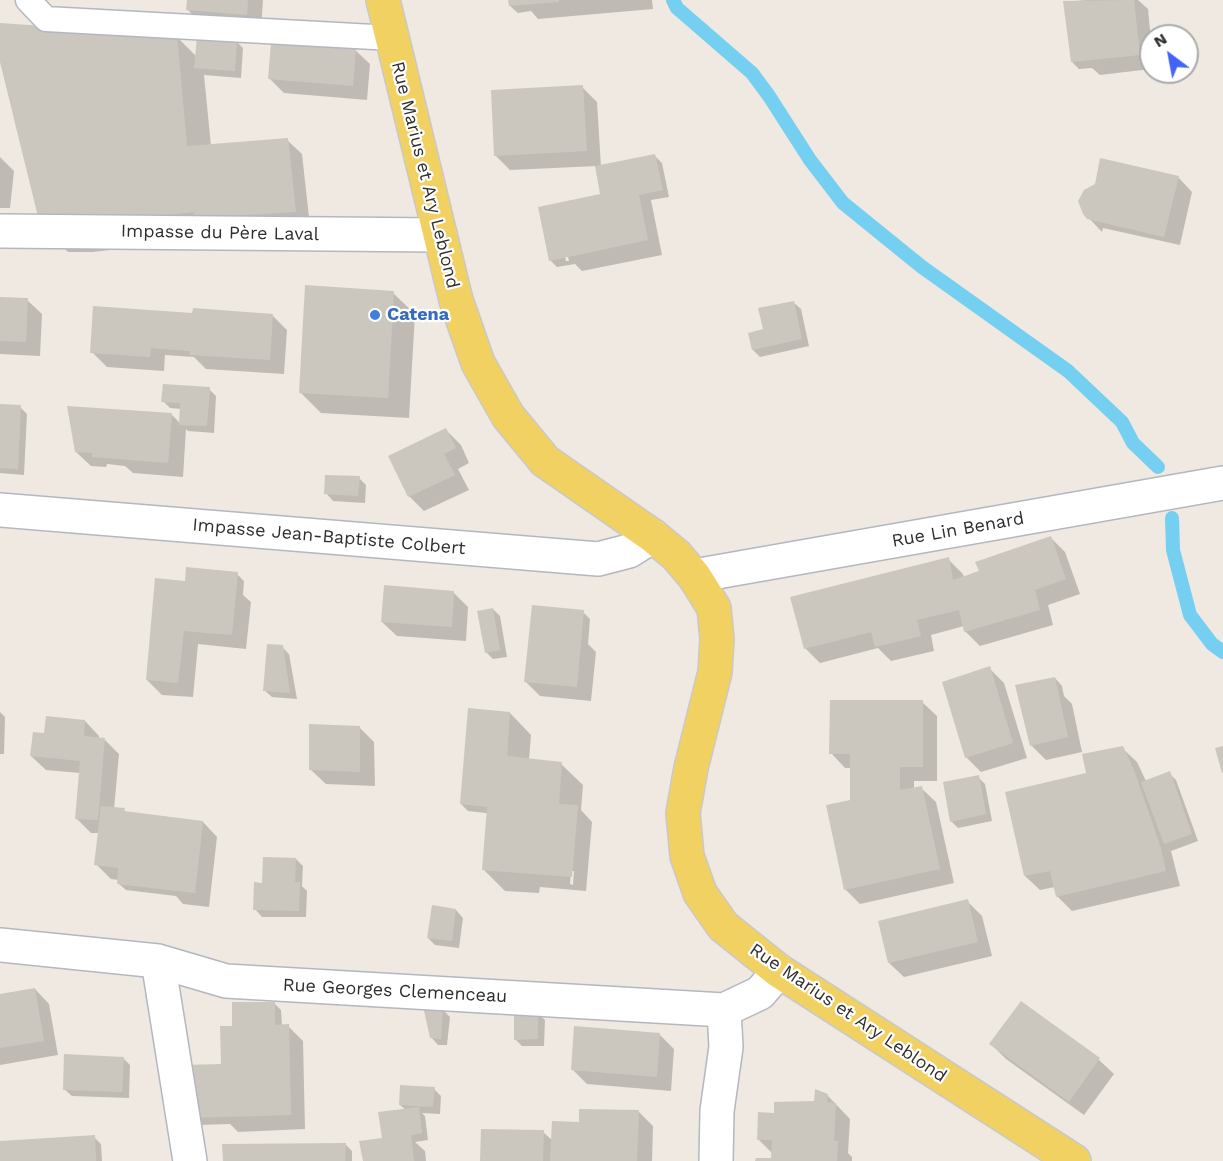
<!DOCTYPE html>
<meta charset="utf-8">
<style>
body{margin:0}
#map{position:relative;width:1223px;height:1161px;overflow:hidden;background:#efe9e1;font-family:"Work Sans",sans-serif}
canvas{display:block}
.north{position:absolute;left:1139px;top:24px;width:60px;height:60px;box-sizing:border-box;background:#fff;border:2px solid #ababab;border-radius:50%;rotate:328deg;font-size:16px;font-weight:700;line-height:24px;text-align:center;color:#2e2e2e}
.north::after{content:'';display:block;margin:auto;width:21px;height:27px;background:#4264fb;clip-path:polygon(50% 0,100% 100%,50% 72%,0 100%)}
</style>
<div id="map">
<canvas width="1223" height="1161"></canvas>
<div class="north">N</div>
</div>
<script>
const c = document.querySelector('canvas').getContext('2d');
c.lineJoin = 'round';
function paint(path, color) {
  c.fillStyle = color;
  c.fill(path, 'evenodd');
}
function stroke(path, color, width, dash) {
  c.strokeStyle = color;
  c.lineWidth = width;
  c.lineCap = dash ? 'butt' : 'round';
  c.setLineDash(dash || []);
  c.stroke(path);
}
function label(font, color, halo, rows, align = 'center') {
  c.font = font + ' "Work Sans",sans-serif';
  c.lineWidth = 4.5;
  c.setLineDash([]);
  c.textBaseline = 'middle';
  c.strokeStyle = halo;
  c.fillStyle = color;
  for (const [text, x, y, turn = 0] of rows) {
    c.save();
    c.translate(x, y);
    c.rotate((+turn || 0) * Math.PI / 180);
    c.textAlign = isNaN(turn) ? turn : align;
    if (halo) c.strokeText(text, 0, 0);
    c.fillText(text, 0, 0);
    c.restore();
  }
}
const shadow = new Path2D(`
 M188 0H263L261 29 202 24 187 9Z
 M510 0H652L653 9 538 19 531 11 518 13 510 6Z
 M1086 0H1138L1148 9 1151 41V69L1100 75 1092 68 1079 69 1072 62 1065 2Z
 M0 24 176 36 197 57 236 41 243 48 241 78 204 75 211 146 287 140 302 154 310 226 93 252H68L41 225 0 55Z
 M355 50 370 64 367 100 284 93 270 79Z
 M582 87 597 102 601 167 655 156 662 163 669 197 651 200 662 255 582 271 575 264 557 267 550 260 540 208 602 195 597 166 510 170 496 156 493 92ZM560 236 564 240 569 261H566Z
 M0 157 14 171 10 208H0Z
 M1178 177 1192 192 1180 245 1103 228 1102 232 1084 213Z
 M393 293 415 314 409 418 321 413 300 392Z
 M0 298 27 300 42 314 40 356 0 354Z
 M793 302 801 309 809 346 760 357 753 350 765 331Z
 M192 314 272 315 287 330 284 374 206 369 194 357 165 355 164 371 107 367 92 352Z
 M209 389 216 396 214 433 188 431 186 429 183 477 133 473 125 466 107 464 106 467 91 466 76 452 171 414 181 424V409L170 408 163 401Z
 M0 405 20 407 27 414 24 475 0 473Z
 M446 430 461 445 469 463 458 469 469 490 424 511 409 496 390 456Z
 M359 478 366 485 365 503 333 501 326 493Z
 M1051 538 1065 552 1080 594 1048 605 1053 625 980 646 965 631 964 626 931 635 934 651 891 661 878 648 820 663 805 648 948 559 963 574 964 578Z
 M237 574 244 581 243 595 251 602 246 649 198 644 193 697 162 695 147 680 186 583Z
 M454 593 468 607 466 641 397 636 382 622Z
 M493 609 500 616 507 657 493 659 486 652Z
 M583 612 590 619 588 644 596 652 591 701 540 696 525 681Z
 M282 647 289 654 297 699 272 697 264 690Z
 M989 668 1004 683 1027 758 981 772 966 757Z
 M1055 678 1062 686 1064 696 1072 704 1082 752 1046 760 1031 745Z
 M922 702 937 716V781H914V789L921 788 936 802 954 883 860 904 845 889 852 768H845L831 753Z
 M0 712 5 717 4 754H0Z
 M510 713 531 735 529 760 561 764 583 785 581 810 592 822 586 891 540 887 539 893 505 891 483 869 488 815 486 813 468 811 461 804ZM571 871H574L573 885 570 884Z
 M85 721 99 736V739H104L119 754 114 809 124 810 127 813 203 822 217 837 209 907 183 904 176 896 126 890 118 883 119 880 111 879 96 864 100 833H91L76 818 80 773 46 770 31 756 45 734Z
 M359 727 374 742 375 786 326 784 311 770Z
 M1122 748 1137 762 1146 781 1169 773 1176 780 1198 841 1171 851 1180 886 1072 911 1057 896 1055 887 1040 890 1025 876 1088 774Z
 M978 777 985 784 992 821 958 828 951 821Z
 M296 859 303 866 302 886 307 891 306 917H262L255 909 264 884Z
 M967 901 982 916 992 956 904 977 889 963Z
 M456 910 463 918 459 948 435 945 428 938Z
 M35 989 49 1004 58 1055 0 1065V995Z
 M274 1003 281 1010 282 1026H288L303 1041 305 1129 238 1132 230 1124 198 1125 190 1117 222 1066Z
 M1021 1003 1099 1060 1114 1074 1084 1115 1006 1059 991 1044Z
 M442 1009 450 1017 447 1045H438L431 1037Z
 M538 1013 545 1020 544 1046H522L515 1039Z
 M660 1035 674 1049 671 1091 587 1084 572 1069Z
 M123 1058 130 1065 129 1098 72 1096 64 1089Z
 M434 1089 441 1096 440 1114 422 1113 425 1116 428 1140 415 1142 425 1151 426 1161H364L384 1140 406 1110 400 1105Z
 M828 1096 850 1119 848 1153 852 1157V1161H757L772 1160 773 1154 758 1139 775 1114 816 1102Z
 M638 1111 653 1126 652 1161H481L543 1132 553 1141 580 1123Z
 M94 1137 101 1144 102 1161H0V1142Z
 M345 1144 352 1151V1161H224Z`);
const stream = new Path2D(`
 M673 0 677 8 752 73 769 96 810 160 843 203 922 267 1068 371 1122 422 1133 443 1158 467
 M1172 518 1173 550 1190 615 1212 644 1223 652`);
const building = new Path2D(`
 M187 0H248L247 15 186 10Z
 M508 0H559V2L509 6Z
 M1134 0 1140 55 1071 62 1063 1Z
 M0 23 177 35 187 146 288 138 296 212 194 218V212L65 226 40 225 0 62Z
 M197 37 237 40 235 71 194 68Z
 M271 42 356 48 353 86 268 79Z
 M583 85 587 151 494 156 491 90Z
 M655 154 663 190 639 195 648 240 549 261 538 207 600 194 595 166Z
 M1100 158 1179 176 1164 237 1087 219 1083 214 1078 201 1084 190 1095 184Z
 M305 285 394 291 388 398 299 393Z
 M0 297 28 298 26 342 0 341Z
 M794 301 802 339 752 350 748 333 763 329 758 308Z
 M93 306 192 313 193 308 273 314 270 360 190 355V351L151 348 150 357 90 353Z
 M163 384 210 387 207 426 179 425 180 403 161 402Z
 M0 404 21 405 18 469 0 468Z
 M67 406 172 413 168 463 92 457V453L75 452Z
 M446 428 456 448 444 454 455 475 408 497 388 456Z
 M325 475 360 476 358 496 324 494Z
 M1051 536 1066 579 1035 590 1040 610 964 632 959 610 917 620 921 636 875 647 871 632 804 649 790 597 949 557 953 580 979 571 975 562Z
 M186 567 238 572 232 635 184 631 178 683 146 680 155 578 185 581Z
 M384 585 454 591 452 627 381 622Z
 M532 605 584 610 577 687 524 682Z
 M493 608 500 650 485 653 477 611Z
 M267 644 283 645 290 693 263 691Z
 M990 666 1013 743 965 758 942 682Z
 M1055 677 1068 737 1030 746 1015 685Z
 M830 700H923V767H900V790L922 786 940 869 844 890 826 805 850 800V754H829Z
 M468 708 510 712 507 756 562 762 559 804 578 805 572 877 482 870 487 807 460 804Z
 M46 716 85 720 84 736 105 738 98 820 75 819 80 761 30 756 33 732 44 733Z
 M309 724 360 726V772L309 770Z
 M1123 746 1134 770 1160 845 1166 871 1056 897 1050 871 1024 876 1005 792 1086 773 1082 754Z
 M1223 746V773H1222L1215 748Z
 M1170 771 1192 834 1164 844 1141 782Z
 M979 775 986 814 950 822 943 782Z
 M101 806 125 808 124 811 203 821 195 893 117 884 118 868 94 865Z
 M263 857 296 858 295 882H300L299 911 253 910 254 882 262 883Z
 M968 899 978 942 888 963 878 921Z
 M432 905 456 909 452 941 427 938Z
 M35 988 44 1041 0 1048V994Z
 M1021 1001 1100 1058 1069 1102 989 1044Z
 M232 1002H275V1025L289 1024 291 1115 189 1118 182 1065 221 1064 220 1026H232Z
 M423 1006 443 1008 441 1039 430 1038Z
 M514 1011H538V1039L514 1040Z
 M574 1026 660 1033 657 1077 571 1070Z
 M64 1054 124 1057 122 1092 63 1090Z
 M400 1085 435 1087 433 1107 399 1105Z
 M815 1089 828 1094 827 1102 836 1103 834 1141H838L837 1161H755L756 1158H771L772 1140H757L758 1112 774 1113V1102L814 1101Z
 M419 1107 422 1133 411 1135 414 1161H363L359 1141 382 1138 378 1112Z
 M579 1109 639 1110 637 1161H550L552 1121 579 1122Z
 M481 1129 544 1130 543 1161H480Z
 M95 1135 96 1161H0V1141Z
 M346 1143 345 1161H223L222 1144Z`);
const service = new Path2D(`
 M28 0 46 19 392 38`);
const minor = new Path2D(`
 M0 231 440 235
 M0 510 598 559 629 551 653 536
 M694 576 1223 483
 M0 945 158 961 226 981 724 1010 760 993 779 971
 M158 961 190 1161
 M716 1161 717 1111 726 1047 724 1010`);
const primary = new Path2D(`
 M383 0 456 300 478 363 508 416 545 461 653 536 676 555 694 576 714 608 717 639 715 672 691 768 683 813 687 856 700 893 723 926 779 971 1074 1161`);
const markers = [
 [375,315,6,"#3f7fe0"]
];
const streetNames = [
 ["Rue Marius et Ary Leblond",425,175,76],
 ["Impasse du Père Laval",220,233,1],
 ["Rue Lin Benard",958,530,-10],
 ["Impasse Jean-Baptiste Colbert",329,537,5],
 ["Rue Georges Clemenceau",395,991,3],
 ["Rue Marius et Ary Leblond",848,1013,34]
];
const shopNames = [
 ["Catena",387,315]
];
paint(shadow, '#0003');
stroke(stream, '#75cff0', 14);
paint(building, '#cbc7bf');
stroke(service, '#b4b7c1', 27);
stroke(minor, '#b4b7c1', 36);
stroke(primary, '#c9c9c9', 36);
stroke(service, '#fff', 24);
stroke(minor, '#fff', 33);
stroke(primary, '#f2d163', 33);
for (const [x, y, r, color] of markers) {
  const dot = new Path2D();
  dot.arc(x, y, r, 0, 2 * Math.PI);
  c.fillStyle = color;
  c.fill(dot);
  stroke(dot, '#fff', 2);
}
label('18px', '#2e2e2e', '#fff', streetNames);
label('bold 18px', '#366cbe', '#fff', shopNames, 'left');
</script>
